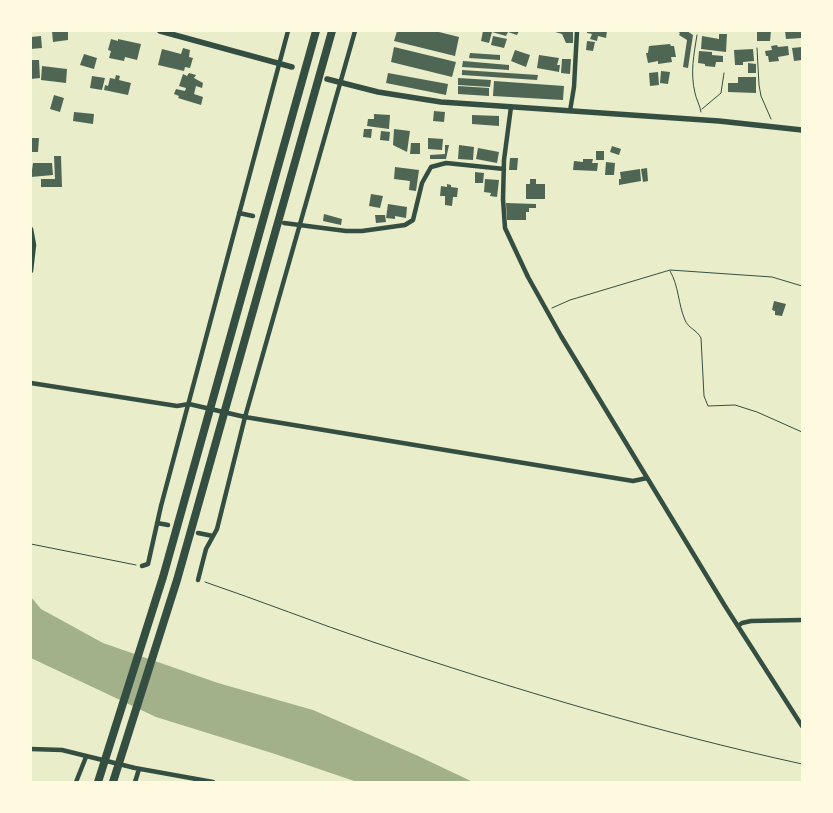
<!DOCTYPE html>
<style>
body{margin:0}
#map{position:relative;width:833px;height:813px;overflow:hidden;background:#e9edc9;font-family:"PT Sans Narrow",sans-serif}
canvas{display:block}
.frame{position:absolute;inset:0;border:32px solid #fefae0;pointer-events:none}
</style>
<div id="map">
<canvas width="833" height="813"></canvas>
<div class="frame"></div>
</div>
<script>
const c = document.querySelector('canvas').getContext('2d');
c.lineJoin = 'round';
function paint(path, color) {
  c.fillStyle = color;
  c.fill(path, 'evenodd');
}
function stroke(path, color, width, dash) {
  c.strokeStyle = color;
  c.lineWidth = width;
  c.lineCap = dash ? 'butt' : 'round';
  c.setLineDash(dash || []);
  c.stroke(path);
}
const water = new Path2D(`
 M31 597 41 609 103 643 218 683 313 710 416 755 473 782H357L275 754 156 717 31 658Z`);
const building = new Path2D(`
 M52 31H68V40L53 42Z
 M397 31H435L459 37 455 56 394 41Z
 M483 31H519L517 35 508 32 506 36 492 32 489 43 481 41Z
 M552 31H573V43H566L562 34Z
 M587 31H607L606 38 598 36 597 41 590 39 592 34 587 33Z
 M677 31H687L693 35 688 68 683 67 687 40 679 35 680 33Z
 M757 31H771L770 41H757Z
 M785 31H802V38L786 39Z
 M719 34H727L726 52 701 49 702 36 719 39Z
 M41 36 42 48 31 49V37Z
 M493 36 507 39 504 48 491 45Z
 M111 39 118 41V39L141 44 137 60 125 57 124 61 109 58 111 51 108 50Z
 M587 41 595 42 593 51 586 50Z
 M670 44 671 46H674L676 57H671L672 62 658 64V61L648 63 646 53H648L649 46Z
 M777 45 778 47 788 46 789 55 778 57 779 61 769 62 768 56H766L765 51 772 50 771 46Z
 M394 47 456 62 452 77 391 62Z
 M802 47V60L794 61 792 48Z
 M183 48 190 50 189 57 193 58 190 68 185 67 184 71 158 65 162 49 181 54Z
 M753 49 754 61 743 62V65H735L734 50Z
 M515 50 530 55 526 67 511 61Z
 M699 51 712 52V55L723 56V62H716L715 67 705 66V64L698 63Z
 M470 53 500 55V60L469 58Z
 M84 54 97 58 94 69 80 65Z
 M539 55 559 58 557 65H560L559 72 537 68Z
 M562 59H571L570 74 561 73Z
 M31 60H39L40 78 31 79Z
 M463 61 509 65V70L462 67Z
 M748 63 756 64V73H748Z
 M42 66 67 69 66 83 41 80Z
 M462 70 538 75 537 80 462 75Z
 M661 71 670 72 668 84 660 83Z
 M658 72 659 85 650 86 649 73Z
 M189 73 196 75 194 78 203 83 202 88 196 86 194 94 203 97 201 105 178 98 179 96 174 94 176 89 185 91 186 88 179 86 183 74 187 76Z
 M388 73 448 84 446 95 386 83Z
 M116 75 120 76 119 80 131 83 128 95 104 90 105 85 108 86 110 78 115 79Z
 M92 76 105 78 102 90 90 88Z
 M738 77H756V93L728 92V83H738Z
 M458 78 491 80 490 87 458 85Z
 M494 81 564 86 563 100 493 96Z
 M458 86 489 88V96L458 94Z
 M54 95 64 98 60 112 50 109Z
 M434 111 445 112 444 122 433 121Z
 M74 112 94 114 93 124 73 121Z
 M374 114 390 115 389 129 367 126 368 119H374Z
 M472 115 499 116V126L472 124Z
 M364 129H372L371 138 363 137Z
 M394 129 410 131 407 152 393 145Z
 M381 131 390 132 389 141 380 140Z
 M31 138H39L38 152H31Z
 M428 138 443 139 442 150 428 149Z
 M411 143H420V154H410Z
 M445 145H449L446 159H430V155L445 154Z
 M459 145 474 147 473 160 458 159Z
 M612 146 621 149 619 155 610 152Z
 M478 148 499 152 497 163 476 159Z
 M596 151H604V160H596Z
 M54 156H61L62 187H41V179H55Z
 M510 158H518L517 170H509Z
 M583 159H593L592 163H598L597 171 573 170 574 161 583 162Z
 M606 162 615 163 614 175H605Z
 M33 163H52L53 175 31 177Z
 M395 167 419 170 416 191 409 190 410 181 394 179Z
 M647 168 648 181 643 182 641 169Z
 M640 169 641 181 619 185V179H621L620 172Z
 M475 172 484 173 483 183H475Z
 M485 179 499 180 497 197 490 196 491 193 484 192Z
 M530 179H536V184H545V199H526V184H530Z
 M447 184 451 185V187L458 188 457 197H453L452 206 445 205V196H440L441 186 447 187Z
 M371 194 383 196 380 208 369 206Z
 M506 203 536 204V208H529V212H526V220H507Z
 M388 204 407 207 406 218 395 216V219L386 218Z
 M324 214 342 219 341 225 323 221Z
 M375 215H385L386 222 376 223Z
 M774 301 786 304 782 316 775 315V311L772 310Z`);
const path = new Path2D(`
 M697 35C694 54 690 73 695 93 696 99 700 105 701 112
 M757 48 759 85 761 96 771 119
 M702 109 721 93 724 73
 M670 271C679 286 678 304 685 320 688 328 697 330 701 338L704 396 708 406 735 405 757 412 802 432
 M552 308 570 300 670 270 772 277 802 286
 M31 544 136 565
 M205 582C261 601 316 623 373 642 514 689 656 732 802 764`);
const minor = new Path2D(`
 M511 107 504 160 503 199 505 228 528 277 561 336 725 606 802 726
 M570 111 574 87 577 31
 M239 213 253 216
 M284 223 346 231H362L405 225 413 220 422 183 431 167 446 163 504 169
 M31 229 34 245 31 271
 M31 383 177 406 189 404 245 417 633 481 647 478
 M157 523 168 525
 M198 533 213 536
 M142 566 148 564 161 506 288 31
 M198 580 206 549 217 529 245 417 355 31
 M738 626 742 623 751 621 802 620
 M31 749 62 750 135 768 213 782
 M76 782 86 757
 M135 782 139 769`);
const secondary = new Path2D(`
 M160 31 292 67
 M327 79 378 92 441 102 719 121 802 130`);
const motorway = new Path2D(`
 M98 782 163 577 316 31
 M113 782 177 580 332 31`);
paint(water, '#a3b18a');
paint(building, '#4f6655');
stroke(path, '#344e41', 1);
stroke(minor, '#344e41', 4.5);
stroke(secondary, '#344e41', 5.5);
stroke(motorway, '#344e41', 8);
</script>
